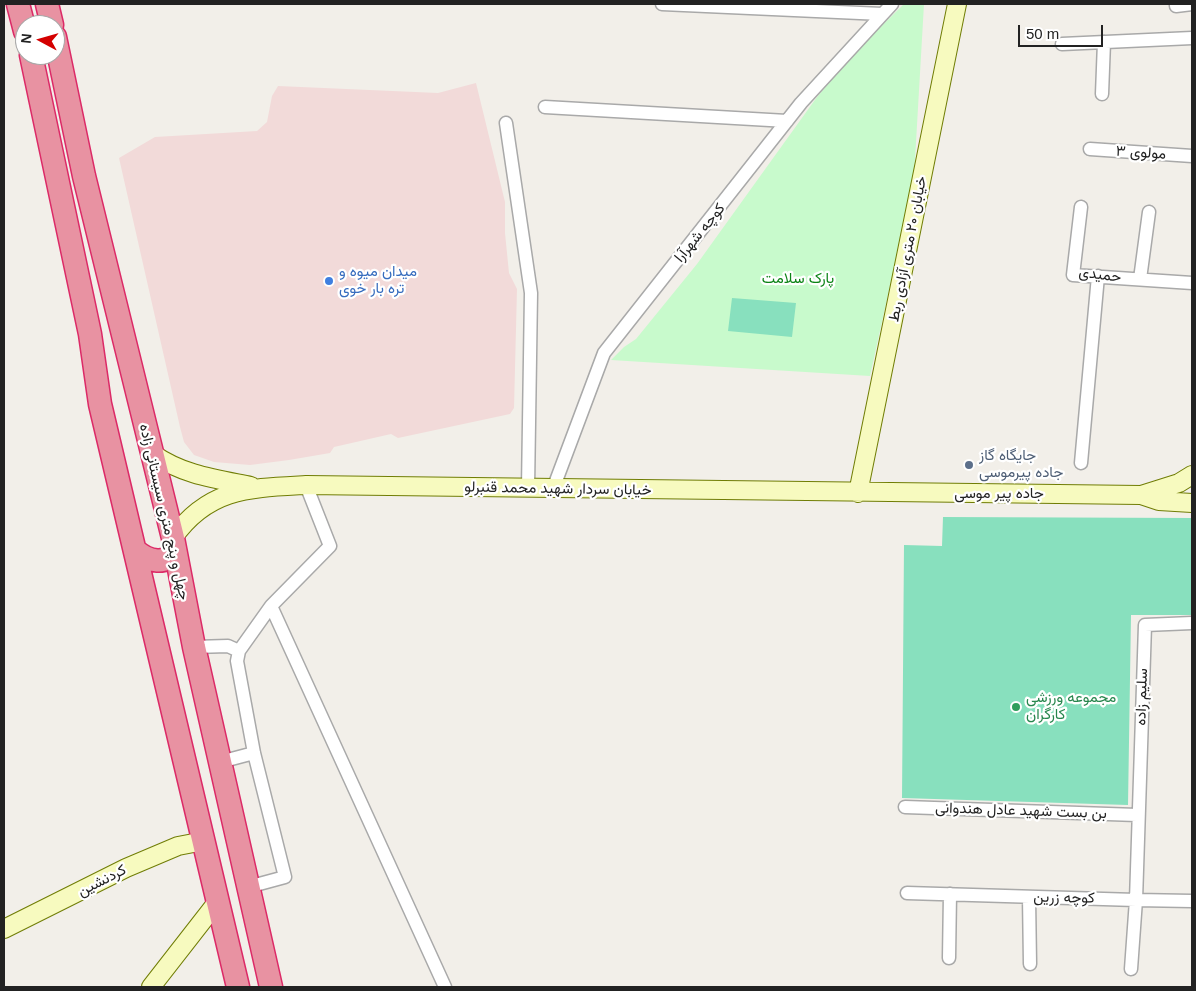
<!DOCTYPE html>
<meta charset="utf-8">
<style>
body{margin:0}
#map{position:relative;width:1196px;height:991px;overflow:hidden;background:#f2efe9;font-family:Arial,sans-serif}
canvas{display:block}
.frame{position:absolute;inset:0;border:5px solid #222;pointer-events:none}
.north{position:absolute;left:15px;top:15px;width:50px;height:50px;box-sizing:border-box;background:#fff;border:1px solid #a7a7a7;border-radius:50%;rotate:276deg;font-size:14px;font-weight:700;line-height:20px;text-align:center;color:#222}
.north::after{content:'';display:block;margin:auto;width:18px;height:22px;background:#d40000;clip-path:polygon(50% 0,100% 100%,50% 72%,0 100%)}
.scale{position:absolute;left:1018px;top:25px;width:85px;height:22px;box-sizing:border-box;border:2px solid #222;border-top:0;padding-left:6px;font-size:15px;line-height:18px;white-space:nowrap;color:#222;-webkit-text-stroke:4px #fff;paint-order:stroke}
</style>
<div id="map">
<canvas width="1196" height="991"></canvas>
<div class="frame"></div>
<div class="north">N</div>
<div class="scale">50 m</div>
</div>
<script>
const c = document.querySelector('canvas').getContext('2d');
c.lineJoin = 'round';
function paint(path, color) {
  c.fillStyle = color;
  c.fill(path, 'evenodd');
}
function stroke(path, color, width, dash) {
  c.strokeStyle = color;
  c.lineWidth = width;
  c.lineCap = dash ? 'butt' : 'round';
  c.setLineDash(dash || []);
  c.stroke(path);
}
function label(font, color, halo, rows, align = 'center') {
  c.font = font + ' Arial,Vazirmatn,sans-serif';
  c.lineWidth = 4.5;
  c.setLineDash([]);
  c.textBaseline = 'middle';
  c.strokeStyle = halo;
  c.fillStyle = color;
  for (const [text, x, y, turn = 0] of rows) {
    c.save();
    c.translate(x, y);
    c.rotate((+turn || 0) * Math.PI / 180);
    c.textAlign = isNaN(turn) ? turn : align;
    if (halo) c.strokeText(text, 0, 0);
    c.fillText(text, 0, 0);
    c.restore();
  }
}
const commercial = new Path2D(`
 M476 83 505 202V233L509 273 517 289 514 408 510 414 398 438 391 434 334 447 330 453 289 460 250 465 214 462 194 455 184 442 180 427 119 158 155 137 257 131 267 122 272 96 278 86 438 93Z`);
const park = new Path2D(`
 M904 4H924L914 177 870 376 611 360 624 347 636 339 697 264 817 97 852 55Z`);
const pitch = new Path2D(`
 M732 298 796 303 792 337 728 331Z
 M943 517 1192 518V615H1131L1128 805 902 798 904 545 942 546Z`);
const street = new Path2D(`
 M662 4 882 14
 M1176 4V6L1192 4
 M1062 44 1192 38
 M1102 94 1104 42
 M545 107 787 121
 M506 123 531 293 528 488
 M1090 149 1192 156
 M1081 207 1073 275 1192 283
 M1140 279 1149 212
 M1081 463 1098 276
 M306 485 330 546 271 606 445 987
 M553 489 604 353 801 103 892 4
 M194 647 228 646 239 651
 M220 762 254 753
 M905 807 1137 815
 M248 887 285 877 254 753 237 661 239 651 271 606
 M907 893 1136 900 1145 625 1192 623
 M1029 897 1030 964
 M949 958 950 894
 M1131 969 1136 900 1192 901`);
const secondary = new Path2D(`
 M153 454C183 475 216 479 251 486
 M858 493 957 4
 M1141 495 1179 483 1192 475
 M173 538C208 488 250 488 306 485L1141 495 1159 501 1192 503
 M4 929 126 868 178 846 204 841
 M151 987 218 901`);
const highway = new Path2D(`
 M18 4 25 31
 M47 4 52 25
 M55 37 84 176 173 538 194 647 271 987
 M31 55 90 334 100 404 238 987
 M136 551C147 561 168 567 175 549`);
const markers = [
 [329,281,5,"#3f7fe0"],
 [969,465,5,"#5c6f8a"],
 [1016,707,5,"#2e9e5b"]
];
const streetNames = [
 ["مولوی ۳",1141,153,4],
 ["کوچه شهرآرا",700,233,-51],
 ["خیابان ۲۰ متری آزادی ربط",908,249,-79],
 ["حمیدی",1100,275,7],
 ["خیابان سردار شهید محمد قنبرلو",558,489,1],
 ["جاده پیر موسی",999,494],
 ["چهل و پنج متری سیستانی زاده",164,512,77],
 ["سلیم زاده",1142,697,-88],
 ["بن بست شهید عادل هندوانی",1021,811,2],
 ["کردنشین",102,881,-27],
 ["کوچه زرین",1064,898,1]
];
const shopNames = [
 ["میدان میوه و",339,272],
 ["تره بار خوی",339,289]
];
const parkNames = [
 ["پارک سلامت",798,279]
];
const serviceNames = [
 ["جایگاه گاز",979,456],
 ["جاده پیرموسی",979,473]
];
const leisureNames = [
 ["مجموعه ورزشی",1026,698],
 ["کارگران",1026,715]
];
paint(commercial, '#f2dad9');
paint(park, '#c8facc');
paint(pitch, '#88e0be');
stroke(street, '#a9a9a9', 15);
stroke(secondary, '#707d05', 20);
stroke(highway, '#dc2a67', 25);
stroke(street, '#fff', 12);
stroke(secondary, '#f7fabf', 18);
stroke(highway, '#e892a2', 22);
for (const [x, y, r, color] of markers) {
  const dot = new Path2D();
  dot.arc(x, y, r, 0, 2 * Math.PI);
  c.fillStyle = color;
  c.fill(dot);
  stroke(dot, '#fff', 2);
}
label('15px', '#222', '#fff', streetNames);
label('15px', '#366cbe', '#fff', shopNames, 'left');
label('15px', '#0c8416', '#fff', parkNames);
label('15px', '#4e5e75', '#fff', serviceNames, 'left');
label('15px', '#27864d', '#fff', leisureNames, 'left');
</script>
